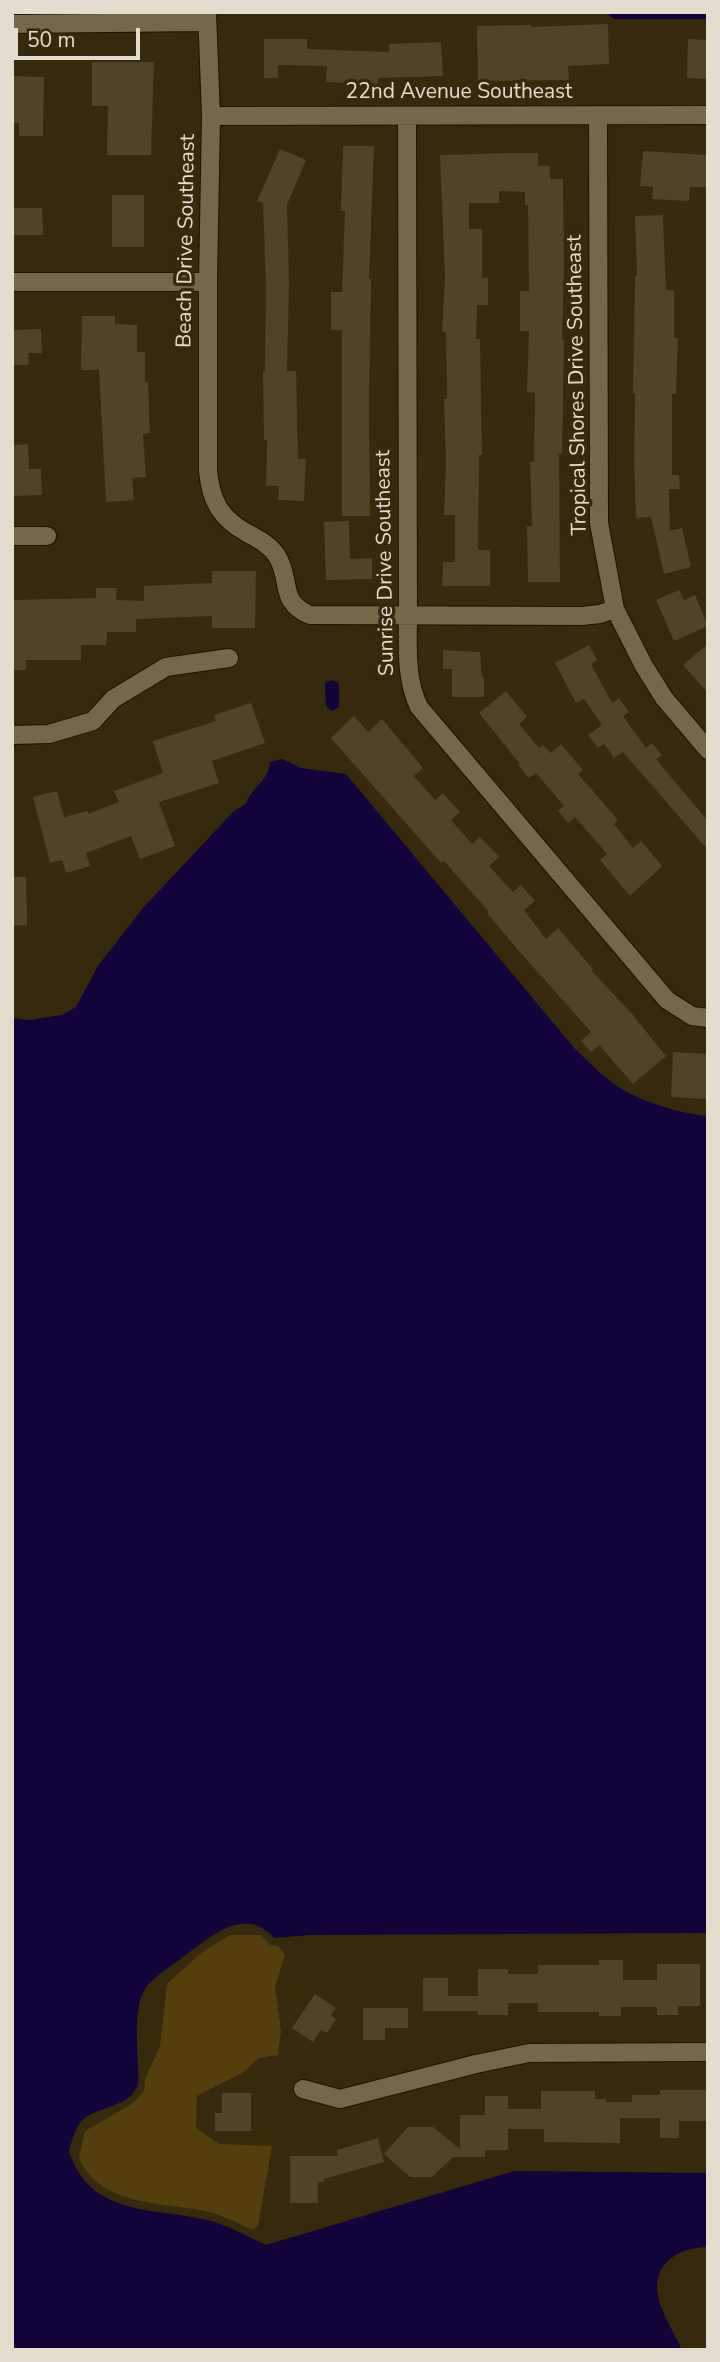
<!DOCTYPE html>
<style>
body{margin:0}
#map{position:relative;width:720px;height:2362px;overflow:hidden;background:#36290c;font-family:"Nunito Sans",sans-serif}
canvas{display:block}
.frame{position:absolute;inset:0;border:14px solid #e4dccc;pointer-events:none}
.scale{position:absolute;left:14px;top:28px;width:126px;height:32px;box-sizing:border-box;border:4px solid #e4dccc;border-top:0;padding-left:9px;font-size:21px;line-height:24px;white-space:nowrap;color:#e4dccc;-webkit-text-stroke:5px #36290c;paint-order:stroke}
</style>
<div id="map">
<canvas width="720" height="2362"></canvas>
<div class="frame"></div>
<div class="scale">50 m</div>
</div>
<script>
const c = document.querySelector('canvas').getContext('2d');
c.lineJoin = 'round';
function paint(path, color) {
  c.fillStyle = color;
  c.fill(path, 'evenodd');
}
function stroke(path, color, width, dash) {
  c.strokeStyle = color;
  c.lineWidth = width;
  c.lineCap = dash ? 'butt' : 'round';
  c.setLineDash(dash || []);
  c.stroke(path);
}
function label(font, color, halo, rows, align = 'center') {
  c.font = font + ' "Nunito Sans",sans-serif';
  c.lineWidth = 7;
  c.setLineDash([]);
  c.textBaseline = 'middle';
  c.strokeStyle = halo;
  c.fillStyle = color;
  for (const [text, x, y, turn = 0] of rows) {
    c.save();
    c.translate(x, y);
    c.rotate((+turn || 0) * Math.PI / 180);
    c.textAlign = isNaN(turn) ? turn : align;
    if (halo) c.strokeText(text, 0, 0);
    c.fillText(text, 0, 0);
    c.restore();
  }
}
const green = new Path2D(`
 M230 1935H261L270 1945 278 1946 285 1955 275 1986 281 2031 278 2055 259 2058 242 2073 197 2096 196 2128 219 2144 272 2146 258 2226 253 2230C240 2224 226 2217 213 2213 167 2201 101 2209 79 2158L85 2131 132 2104 144 2091 145 2079 160 2046 167 1984 201 1953Z`);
const water = new Path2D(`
 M605 12H708V19H614Z
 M332 680 339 683V707L332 711 326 706 325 683Z
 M283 759 301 768 346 774 575 1049C591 1064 608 1082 627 1092 650 1104 682 1114 708 1116V1933L311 1935 274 1938C244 1904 209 1938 182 1958 172 1965 151 1979 145 1989 133 2006 138 2048 138 2068 138 2073 139 2080 138 2084 131 2107 100 2106 85 2118 75 2125 72 2141 69 2152 91 2218 156 2207 211 2221 230 2226 248 2237 266 2245L514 2171 708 2173V2247C679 2247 652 2263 658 2295 660 2311 675 2334 682 2350H12V1018L29 1020 62 1015 76 1007 98 966 143 908 234 811 246 804C252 786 269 781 270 762Z`);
const building = new Path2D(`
 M608 24 609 64 568 66 569 80 478 81 477 26 531 25V27Z
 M264 39H307V49L389 52V44L441 42 443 76 378 78V84L326 82 327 66 278 65V78H264Z
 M688 39 708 40V79L687 78Z
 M92 62H154L151 155H107L108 106H92Z
 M12 76 44 77 43 136H19V123H12Z
 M343 146H374L369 279H371L369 402 370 516H342V330H331V292H342L345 211H341Z
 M280 149 306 160 287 205 289 283 287 371H296L298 459H306L304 501 278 500 279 486H266L267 440H264L263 371H265L266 286 263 203 257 201Z
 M643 151 708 155V187H690L689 201 652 199 653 187 640 186Z
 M513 153H538V166H550V179H563L564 268 562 340H564L562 454H559L560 582H528L527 526H532L530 462H534L535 393 527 392 529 331H520V291H529L528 205H525V192L499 191V203H469V229H482V278H488V305H477L476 339H480L482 455H479L478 550H490V586H442L443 562H455V515H444L446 462 444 399H447L446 332H442L445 278 440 155Z
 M112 195H144V247H112Z
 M12 208H42L43 235H12Z
 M663 215 666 290H674V338H678L676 394H672V475H679L680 489H669L670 531 682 528 691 567 664 574 651 517 636 518 634 463 635 393H633L635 276H637L635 216Z
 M82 316H115V324L137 325V352H145V382H148L150 433 143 434 146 477 132 478 134 500 106 502 99 370H81Z
 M41 329 42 353H28L29 365H12V330Z
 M28 444 29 469H41L42 495 12 496V445Z
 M349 521 350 559 372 558V579L326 580 324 522Z
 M212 571H256L255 628H212V616L136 619V632H107L106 645H81V660H26V670H12V600L96 598V588H117L116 600 144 601V586L212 583Z
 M679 590 684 600 695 595 708 626 674 641 656 600Z
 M708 644V693L683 665Z
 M589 645 597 660 591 664 612 703 619 698 629 712 623 716 646 748 652 743 662 755 656 759 708 821V850L623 752 614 758 604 744 598 748 588 735 602 725 584 699 576 703 555 663Z
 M443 650 480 652 482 677H484V697H452V669H443Z
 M506 691 527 717 519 724 539 748 543 745 551 753 561 744 583 770 578 774 618 820 614 824 633 848 641 841 662 866 630 896 600 860 607 854 575 817 568 823 558 811 564 806 536 773 529 778 518 765 520 764 479 713Z
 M251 703 265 743 212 761 219 783 159 802 175 846 140 859 131 836 86 853 90 866 66 873 62 860 50 863 33 797 57 791 64 817 88 811V814L119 802 114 791 163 773 153 741 216 721 214 715Z
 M354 716 368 732 382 719 423 768 414 776 435 800 443 793 460 812 451 820 472 844 480 837 499 857 489 866 513 892 521 885 535 901 524 910 546 939 558 928 593 969 591 970 632 1014 666 1056 633 1084 599 1045 591 1052 581 1041 591 1032 519 951 487 913 489 912 444 861 441 863 331 738Z
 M12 877H26L27 925 12 926Z
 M673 1052 708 1054V1099L671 1097Z
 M599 1960H623V1980H657V1964H700V2006H678V2015H657V2007H621V2016H599V2012H538V2003H508V2015H478V2011H423V1978H448V1996H478V1969H508V1974H538V1965H599Z
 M315 1994 336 2008 331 2015 336 2019 327 2033 321 2030 313 2042 292 2028Z
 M363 2008H408V2028H385V2040H363Z
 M660 2090H708V2121H679V2138H660V2118H620V2143L544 2142V2129H508V2150H485V2157H453L432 2177H410L384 2154 408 2127H433L460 2149V2115H485V2096H508V2109H541V2091H595V2099H606V2102H632V2095H660Z
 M222 2093H251V2131H215V2113H222Z
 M378 2138 384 2162 324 2179V2182H318V2203H290V2156H338L337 2150Z`);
const minor = new Path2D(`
 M207 12 211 116 208 282V471C211 501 220 518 247 533 258 539 270 545 277 556 292 580 278 602 310 615L582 616 600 614 615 609
 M12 24 207 22
 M211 116 708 115
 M598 116 599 523 615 609 644 666 664 698 708 750
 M407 117 408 614C408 646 405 678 419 707L667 1000 692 1016 708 1018
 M12 282H208
 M12 536H47
 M12 735 49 734 93 721 113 699 166 667 229 658
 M303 2089 340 2099 476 2064 529 2053 708 2052`);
const streetNames = [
 ["22nd Avenue Southeast",459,93],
 ["Beach Drive Southeast",187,241,-89],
 ["Tropical Shores Drive Southeast",578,385,-91],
 ["Sunrise Drive Southeast",386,563,-91]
];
paint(green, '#543e0e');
paint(water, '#12033b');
paint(building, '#514327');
stroke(minor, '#1d1100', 20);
stroke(minor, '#766749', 18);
label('21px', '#e4dccc', '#36290c', streetNames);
</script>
